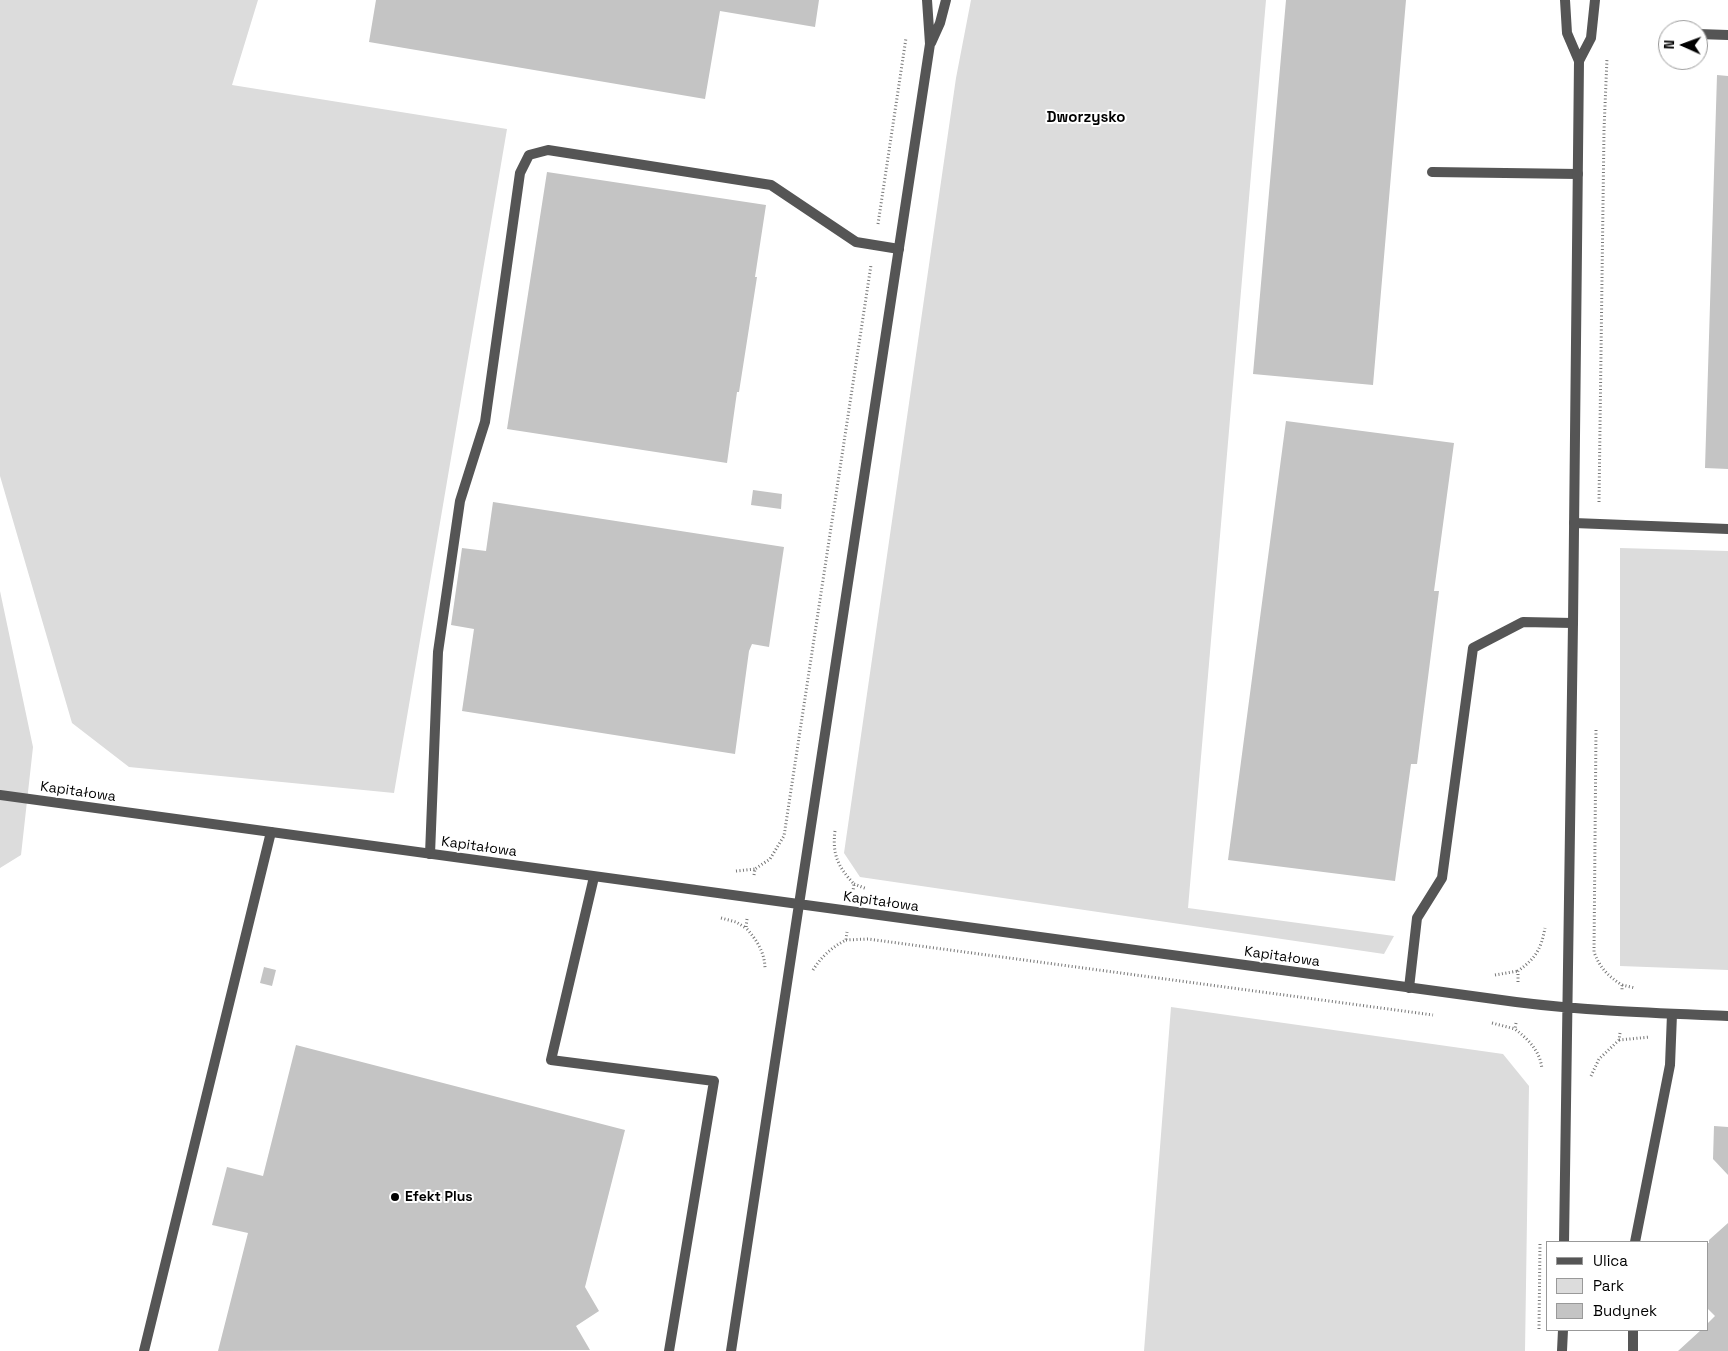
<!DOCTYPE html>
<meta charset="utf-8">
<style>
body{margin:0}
#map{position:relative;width:1728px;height:1351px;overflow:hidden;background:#fff;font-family:"Space Grotesk",sans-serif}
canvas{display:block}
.legend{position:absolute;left:1546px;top:1241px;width:162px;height:90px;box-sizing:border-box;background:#fff;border:1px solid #999;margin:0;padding:6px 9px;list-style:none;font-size:15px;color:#000}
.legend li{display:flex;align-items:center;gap:10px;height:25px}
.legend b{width:25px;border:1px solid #999}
.north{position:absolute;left:1658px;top:20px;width:50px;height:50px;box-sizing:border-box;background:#fff;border:1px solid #999;border-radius:50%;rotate:272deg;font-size:14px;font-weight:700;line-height:20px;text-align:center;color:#000}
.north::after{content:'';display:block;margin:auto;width:18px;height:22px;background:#000;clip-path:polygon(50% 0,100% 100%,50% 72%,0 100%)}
</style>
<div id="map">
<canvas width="1728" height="1351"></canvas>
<ul class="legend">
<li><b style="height:6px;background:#555"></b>Ulica</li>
<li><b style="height:14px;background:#dcdcdc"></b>Park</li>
<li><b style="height:14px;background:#c4c4c4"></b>Budynek</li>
</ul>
<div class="north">N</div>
</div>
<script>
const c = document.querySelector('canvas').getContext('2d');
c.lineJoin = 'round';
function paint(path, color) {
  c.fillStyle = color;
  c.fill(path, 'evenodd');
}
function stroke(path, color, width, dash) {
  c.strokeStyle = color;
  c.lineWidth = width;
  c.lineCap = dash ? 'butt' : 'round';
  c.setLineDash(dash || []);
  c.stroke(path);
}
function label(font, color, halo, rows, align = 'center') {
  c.font = font + ' "Space Grotesk",sans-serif';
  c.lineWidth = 4;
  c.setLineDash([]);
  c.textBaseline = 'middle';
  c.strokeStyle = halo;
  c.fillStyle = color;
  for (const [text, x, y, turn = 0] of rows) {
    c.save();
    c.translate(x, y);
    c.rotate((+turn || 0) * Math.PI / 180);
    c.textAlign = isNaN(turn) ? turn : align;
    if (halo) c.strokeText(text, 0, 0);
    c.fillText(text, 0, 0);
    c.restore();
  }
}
const green = new Path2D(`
 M0 0H258L232 85 507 129 394 793 129 767 72 723 0 476Z
 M971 0H1266L1188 908 1394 936 1384 954 860 877 844 853 956 78Z
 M1620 548 1728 551V970L1620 966Z
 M0 591 33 747 21 855 0 868Z
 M1171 1007 1503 1054 1529 1086 1525 1351H1144Z`);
const building = new Path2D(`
 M376 0H819L815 27 720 11 705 99 369 42Z
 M1286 0H1406L1373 385 1253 374Z
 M1717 75 1728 76V469L1705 468Z
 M547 172 766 205 755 277H757L739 392H737L727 463 507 429Z
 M1286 421 1454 443 1434 591H1439L1417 764H1411L1395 881 1228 860Z
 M753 490 782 494 781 509 751 505Z
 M493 502 784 547 769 647 752 644 749 651 735 754 462 711 474 629 451 625 462 548 486 551Z
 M264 967 276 970 272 986 260 983Z
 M296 1045 625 1130 585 1287 599 1311 576 1326 590 1350 218 1351 248 1233 212 1225 227 1167 263 1176Z
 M1714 1126 1728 1127V1175L1713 1159Z
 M1728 1223V1351H1678L1701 1330H1707V1324L1715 1316 1707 1308V1243H1709V1240Z`);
const path = new Path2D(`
 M878 224 906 38
 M1599 502 1604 130 1607 58
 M1596 730 1594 952C1600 968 1608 976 1622 985V990
 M835 831C832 854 838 867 854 884L853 891
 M736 871 755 869
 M754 875 755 869 770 859 784 836 871 265
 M854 884 867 889
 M721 918 736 922 746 928
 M747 919 746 928C757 940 765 953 765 969
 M846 940 868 939 1433 1015
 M813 970C821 957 832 947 846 940L847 932
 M1495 975 1518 971
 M1518 982V971C1536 958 1541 949 1545 928
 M1622 985 1635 988
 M1492 1023 1515 1029
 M1516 1023 1515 1029C1529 1040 1540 1051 1542 1069
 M1619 1040 1650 1037
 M1591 1076 1599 1059 1619 1040 1620 1033
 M1539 1329 1540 1243`);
const lane = new Path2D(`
 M1698 34 1728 35
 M1432 172 1578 174
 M1574 523 1728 529
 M430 854 438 652 460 501 485 422 520 173 529 155 548 150 771 185 856 242 899 249
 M594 877 551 1060 714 1081 669 1351
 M1409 988 1417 918 1442 878 1473 648 1523 622 1573 623
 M1635 1242 1670 1065 1672 1014
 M144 1351 271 832
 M1633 1351V1330`);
const street = new Path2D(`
 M931 43 940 23 946 0
 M1579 61 1591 38 1595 0
 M0 795 1516 1002C1587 1011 1657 1013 1728 1016
 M1564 1242 1573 623 1579 61 1567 33 1565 0
 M731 1351 930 44 927 0
 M1562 1351 1563 1330`);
const markers = [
 [395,1197,5,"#000"]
];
const streetNames = [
 ["Kapitałowa",78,792,8],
 ["Kapitałowa",479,847,8],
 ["Kapitałowa",881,902,8],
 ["Kapitałowa",1282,957,8]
];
const poiNames = [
 ["Efekt Plus",405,1197]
];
const neighbourhoodNames = [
 ["Dworzysko",1086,118]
];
paint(green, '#dcdcdc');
paint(building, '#c4c4c4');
stroke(path, '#777', 3, [1, 2.5]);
stroke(lane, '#555', 10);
stroke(street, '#555', 10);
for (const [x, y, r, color] of markers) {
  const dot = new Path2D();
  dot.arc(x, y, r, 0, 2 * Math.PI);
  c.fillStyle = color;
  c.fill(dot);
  stroke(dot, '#fff', 2);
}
label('14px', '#000', '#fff', streetNames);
label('bold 14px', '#000', '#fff', poiNames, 'left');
label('bold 15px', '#000', '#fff', neighbourhoodNames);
</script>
